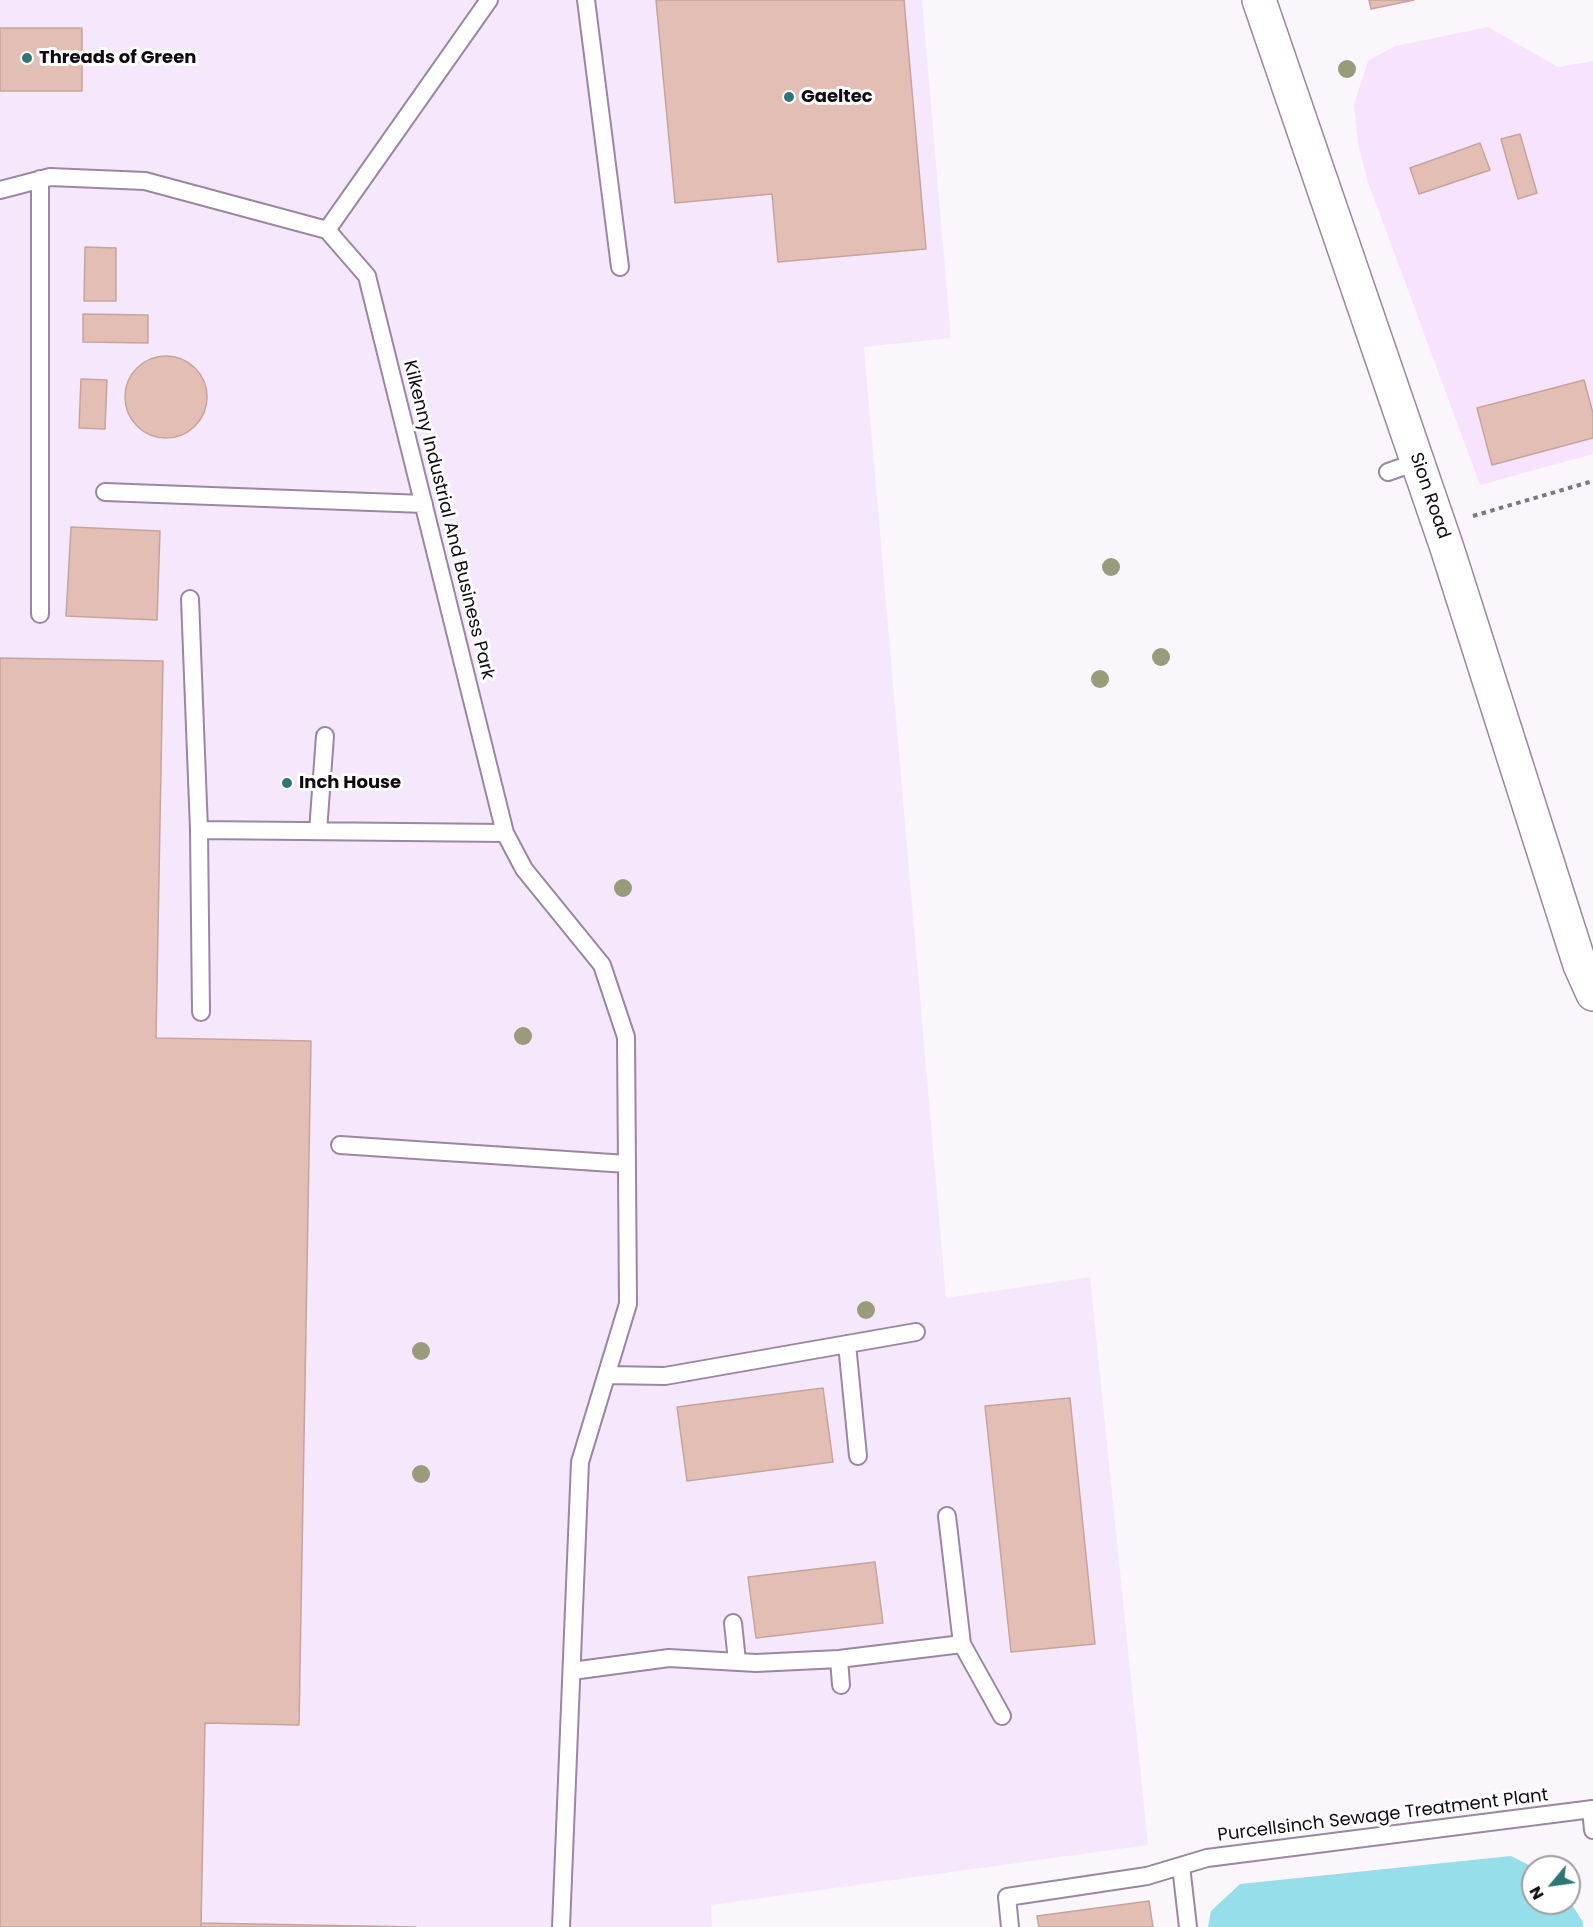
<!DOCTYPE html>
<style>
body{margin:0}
#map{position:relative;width:1593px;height:1927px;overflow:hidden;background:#faf6fc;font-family:Poppins,sans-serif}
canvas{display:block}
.north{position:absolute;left:1521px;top:1855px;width:60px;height:60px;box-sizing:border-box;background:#fff;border:2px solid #a09da1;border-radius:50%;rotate:241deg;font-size:16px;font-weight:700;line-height:24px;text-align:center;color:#110a13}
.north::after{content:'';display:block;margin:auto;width:21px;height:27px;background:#2e7776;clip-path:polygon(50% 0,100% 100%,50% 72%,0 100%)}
</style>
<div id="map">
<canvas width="1593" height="1927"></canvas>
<div class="north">N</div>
</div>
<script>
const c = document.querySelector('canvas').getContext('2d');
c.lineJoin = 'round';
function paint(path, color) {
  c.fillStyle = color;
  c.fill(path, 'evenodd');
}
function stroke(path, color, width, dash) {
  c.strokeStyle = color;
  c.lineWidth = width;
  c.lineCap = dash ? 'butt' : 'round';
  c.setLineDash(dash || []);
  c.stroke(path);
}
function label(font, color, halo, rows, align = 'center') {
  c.font = font + ' Poppins,sans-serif';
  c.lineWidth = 6;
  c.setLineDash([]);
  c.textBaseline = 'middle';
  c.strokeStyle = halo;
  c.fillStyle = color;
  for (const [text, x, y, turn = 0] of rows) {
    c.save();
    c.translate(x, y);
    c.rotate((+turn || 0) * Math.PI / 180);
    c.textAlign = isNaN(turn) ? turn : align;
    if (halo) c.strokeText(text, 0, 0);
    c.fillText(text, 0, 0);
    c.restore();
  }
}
const built = new Path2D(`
 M1488 27 1558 67 1593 61V454L1480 485 1368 182 1358 144 1354 104 1368 61 1395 46Z`);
const industrial = new Path2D(`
 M0 0H922L951 338 864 347 946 1298 1090 1277 1148 1845 711 1905 712 1927H0Z`);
const water = new Path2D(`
 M1511 1856 1533 1867V1903H1569V1900L1583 1922V1927H1208L1211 1911 1240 1884Z`);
const building = new Path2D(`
 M656 0H904L926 249 778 262 772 194 675 203Z
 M1369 0H1414L1371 9Z
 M0 28H82V91H0Z
 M1520 134 1537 193 1518 199 1501 139Z
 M1480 143 1490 170 1419 194 1410 168Z
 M85 247 116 248V301H84Z
 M83 314 148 315V343L83 342Z
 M125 397a41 41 0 1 1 82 0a41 41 0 1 1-82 0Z
 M81 379 107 380 105 429 79 428Z
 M1584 380 1593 413V438L1492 465 1477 408Z
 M71 527 160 531 157 620 66 616Z
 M0 658 163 661 156 1038 311 1041 299 1725 205 1723 201 1927H0Z
 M823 1388 833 1462 687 1481 677 1407Z
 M1070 1398 1095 1644 1011 1652 985 1406Z
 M875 1562 883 1623 756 1638 748 1577Z
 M1149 1901 1153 1927H1039L1037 1916Z
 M201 1923 416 1927H201Z`);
const path = new Path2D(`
 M1473 516 1593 481`);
const service = new Path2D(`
 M586 0 620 267
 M40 179V614
 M0 190 50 177 145 181 327 230 367 276 505 833 524 869 602 965 626 1037 628 1304 580 1462 561 1927
 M327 230 489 0
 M1388 472 1417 462
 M105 492 424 504
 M190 599 199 830
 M318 831 325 736
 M201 1012 199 830 505 833
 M340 1145 627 1164
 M847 1344 858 1456
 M607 1375 665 1376 916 1332
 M733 1623 737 1661
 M962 1644 1002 1716
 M839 1659 841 1685
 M572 1671 669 1658 756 1663 839 1659 962 1644 947 1516
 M1591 1809 1593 1830
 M1181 1866 1188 1927
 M1010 1927 1007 1897 1147 1876 1207 1858 1593 1809`);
const tertiary = new Path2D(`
 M1259 0 1447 548 1580 965 1593 994`);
const trees = [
 [1347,69],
 [1111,567],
 [1161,657],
 [1100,679],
 [623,888],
 [523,1036],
 [866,1310],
 [421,1351],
 [421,1474]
];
const markers = [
 [27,58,6,"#2e7776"],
 [789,97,6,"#2e7776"],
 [287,783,6,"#2e7776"]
];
const poiNames = [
 ["Threads of Green",39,58],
 ["Gaeltec",801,97],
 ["Inch House",299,783]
];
const streetNames = [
 ["Sion Road",1429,496,71],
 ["Kilkenny Industrial And Business Park",448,520,76],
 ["Purcellsinch Sewage Treatment Plant",1383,1816,-7]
];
paint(built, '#f8e3fe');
paint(industrial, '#f6e8fc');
paint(water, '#95deea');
paint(building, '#e2beb5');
stroke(building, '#c7a49b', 1.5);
stroke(service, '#9a87a1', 20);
stroke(tertiary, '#9a87a1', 36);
stroke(path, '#7d777f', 4, [4.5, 4.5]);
stroke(service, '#fff', 16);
stroke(tertiary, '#fff', 33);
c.fillStyle = '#9a9b7b';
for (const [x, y] of trees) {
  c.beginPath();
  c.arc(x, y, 9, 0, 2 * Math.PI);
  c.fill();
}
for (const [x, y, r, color] of markers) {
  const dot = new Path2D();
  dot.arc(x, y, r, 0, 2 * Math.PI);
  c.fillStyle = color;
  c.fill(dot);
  stroke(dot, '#fff', 2);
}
label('bold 18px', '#110a13', '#fff', poiNames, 'left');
label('18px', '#110a13', '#fff', streetNames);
</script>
